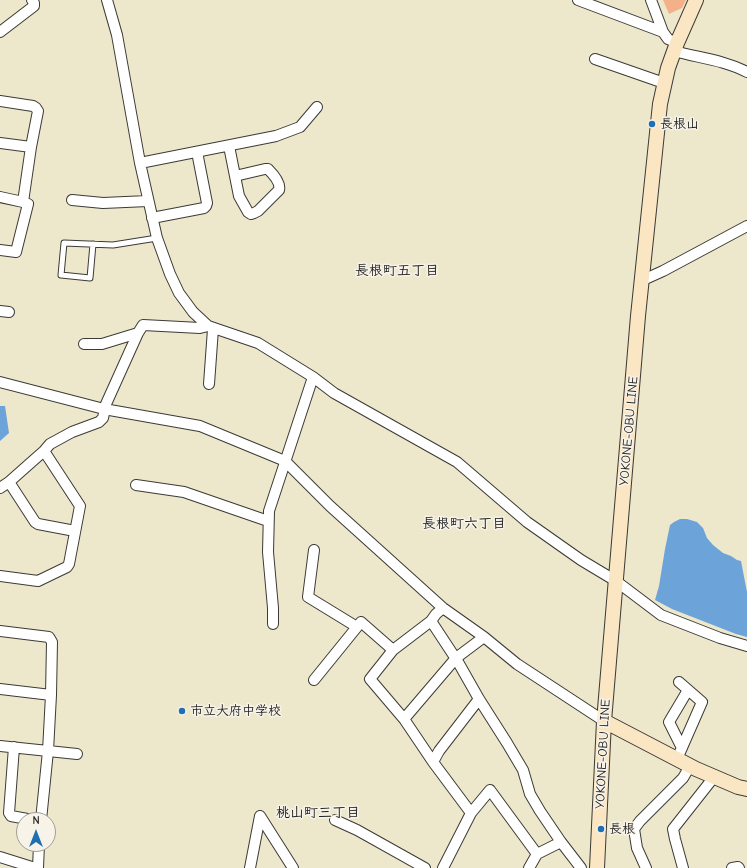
<!DOCTYPE html>
<meta charset="utf-8">
<style>
body{margin:0}
#map{position:relative;width:747px;height:868px;overflow:hidden;background:#ede7cc;font-family:"Comic Neue",sans-serif}
canvas{display:block}
.north{position:absolute;left:16px;top:812px;width:40px;height:40px;box-sizing:border-box;background:#f7f3e8;border:1px solid #9f9d96;border-radius:50%;rotate:0deg;font-size:11px;font-weight:700;line-height:16px;text-align:center;color:#1c1c1c}
.north::after{content:'';display:block;margin:auto;width:14px;height:18px;background:#1f6fb2;clip-path:polygon(50% 0,100% 100%,50% 72%,0 100%)}
</style>
<div id="map">
<canvas width="747" height="868"></canvas>
<div class="north">N</div>
</div>
<script>
const c = document.querySelector('canvas').getContext('2d');
c.lineJoin = 'round';
function paint(path, color) {
  c.fillStyle = color;
  c.fill(path, 'evenodd');
}
function stroke(path, color, width, dash) {
  c.strokeStyle = color;
  c.lineWidth = width;
  c.lineCap = dash ? 'butt' : 'round';
  c.setLineDash(dash || []);
  c.stroke(path);
}
function label(font, color, halo, rows, align = 'center') {
  c.font = font + ' "Comic Neue","Klee One",sans-serif';
  c.lineWidth = 3;
  c.setLineDash([]);
  c.textBaseline = 'middle';
  c.strokeStyle = halo;
  c.fillStyle = color;
  for (const [text, x, y, turn = 0] of rows) {
    c.save();
    c.translate(x, y);
    c.rotate((+turn || 0) * Math.PI / 180);
    c.textAlign = isNaN(turn) ? turn : align;
    if (halo) c.strokeText(text, 0, 0);
    c.fillText(text, 0, 0);
    c.restore();
  }
}
const water = new Path2D(`
 M0 406H5L9 433 0 441Z
 M680 519H687L697 522 703 528 707 538 713 545 723 553 731 556 737 560 741 561 747 592V637L736 634 672 609 655 600 659 586 665 549 670 525 674 522Z`);
const building = new Path2D(`
 M663 0H686L682 8 669 14Z`);
const lane = new Path2D(`
 M93 244 90 278 61 275 64 243 113 245 157 238`);
const street = new Path2D(`
 M107 0 117 35 140 163 157 238 170 274 179 293 193 312 208 326 258 343 313 377 334 393 457 462 527 522 581 560 616 581 661 615 720 638 747 646
 M578 0 663 32
 M651 0 663 32 668 39 677 43
 M0 32 34 6V3L32 0
 M674 51C699 58 724 60 747 72
 M595 59 664 83
 M0 101 33 106 36 108 38 111 31 147 23 202 0 197
 M0 143 31 147
 M229 146 239 196 248 212 251 214 254 213 258 211 279 190C281 183 273 174 268 169H265L235 176
 M140 163 276 136 300 127 317 107
 M72 200 103 203 148 201
 M152 218 204 208 206 206 207 203 197 152
 M0 250 16 252 28 204 23 202
 M643 280 663 271 747 226
 M0 311 9 312
 M84 344H102L138 333
 M0 382 104 409 200 426 285 461 330 506 443 608 484 637 517 664 604 721
 M209 384 213 329
 M9 482 35 522 38 524 75 531
 M136 485 184 492 268 521
 M0 488 9 482 27 466 44 451 50 444 72 432 99 422 103 418 106 404 138 333 143 325 200 328 208 326
 M314 550 308 597 357 627
 M0 576 38 581 67 567 69 564 80 506 44 451
 M443 608 436 614 431 621 458 662 479 699 507 743 523 770 530 794 540 811 561 842 581 868
 M431 621 393 650 370 679 404 719 456 658 484 637
 M273 624V608L268 552 269 511 313 377
 M0 631 49 637 52 642 51 695 48 751 41 820
 M314 680 361 622 393 650
 M0 689 51 695
 M404 719 433 762
 M0 746 77 754
 M14 747 9 813 11 816 33 820
 M682 748 669 722 688 690
 M677 759 702 702 679 682
 M471 813 490 790 537 854
 M335 820 357 830 425 868
 M0 857 35 868
 M38 868 39 844
 M250 868 260 816 293 868
 M443 868 471 813 433 762 439 751 479 699
 M529 868 537 854 561 842
 M646 868 637 848 634 829 640 821 683 778 690 766
 M683 868 675 839 673 829 714 777
 M732 868 738 867 739 868`);
const secondary = new Path2D(`
 M604 721 696 769 738 787 747 789
 M597 868 604 721 638 316 660 104 668 68 677 43 696 0`);
const markers = [
 [652,124,4,"#1f6fb2"],
 [182,711,4,"#1f6fb2"],
 [601,829,4,"#1f6fb2"]
];
const poiNames = [
 ["長根山",660,124],
 ["市立大府中学校",190,711],
 ["長根",609,829]
];
const streetNames = [
 ["YOKONE-OBU LINE",629,431,-85],
 ["YOKONE-OBU LINE",603,754,-87]
];
const neighbourhoodNames = [
 ["長根町五丁目",397,271],
 ["長根町六丁目",464,524],
 ["桃山町三丁目",318,813]
];
paint(water, '#6ca4da');
paint(building, '#f4b189');
stroke(lane, '#3b3a36', 7);
stroke(street, '#3b3a36', 12);
stroke(secondary, '#3b3a36', 16);
stroke(lane, '#fff', 5);
stroke(street, '#fff', 10);
stroke(secondary, '#fbe6c3', 14);
for (const [x, y, r, color] of markers) {
  const dot = new Path2D();
  dot.arc(x, y, r, 0, 2 * Math.PI);
  c.fillStyle = color;
  c.fill(dot);
  stroke(dot, '#f7f3e8', 1.5);
}
label('bold 13px', '#1c1c1c', '#f7f3e8', poiNames, 'left');
label('13px', '#1c1c1c', '#f7f3e8', streetNames);
label('bold 14px', '#1c1c1c', '#f7f3e8', neighbourhoodNames);
</script>
